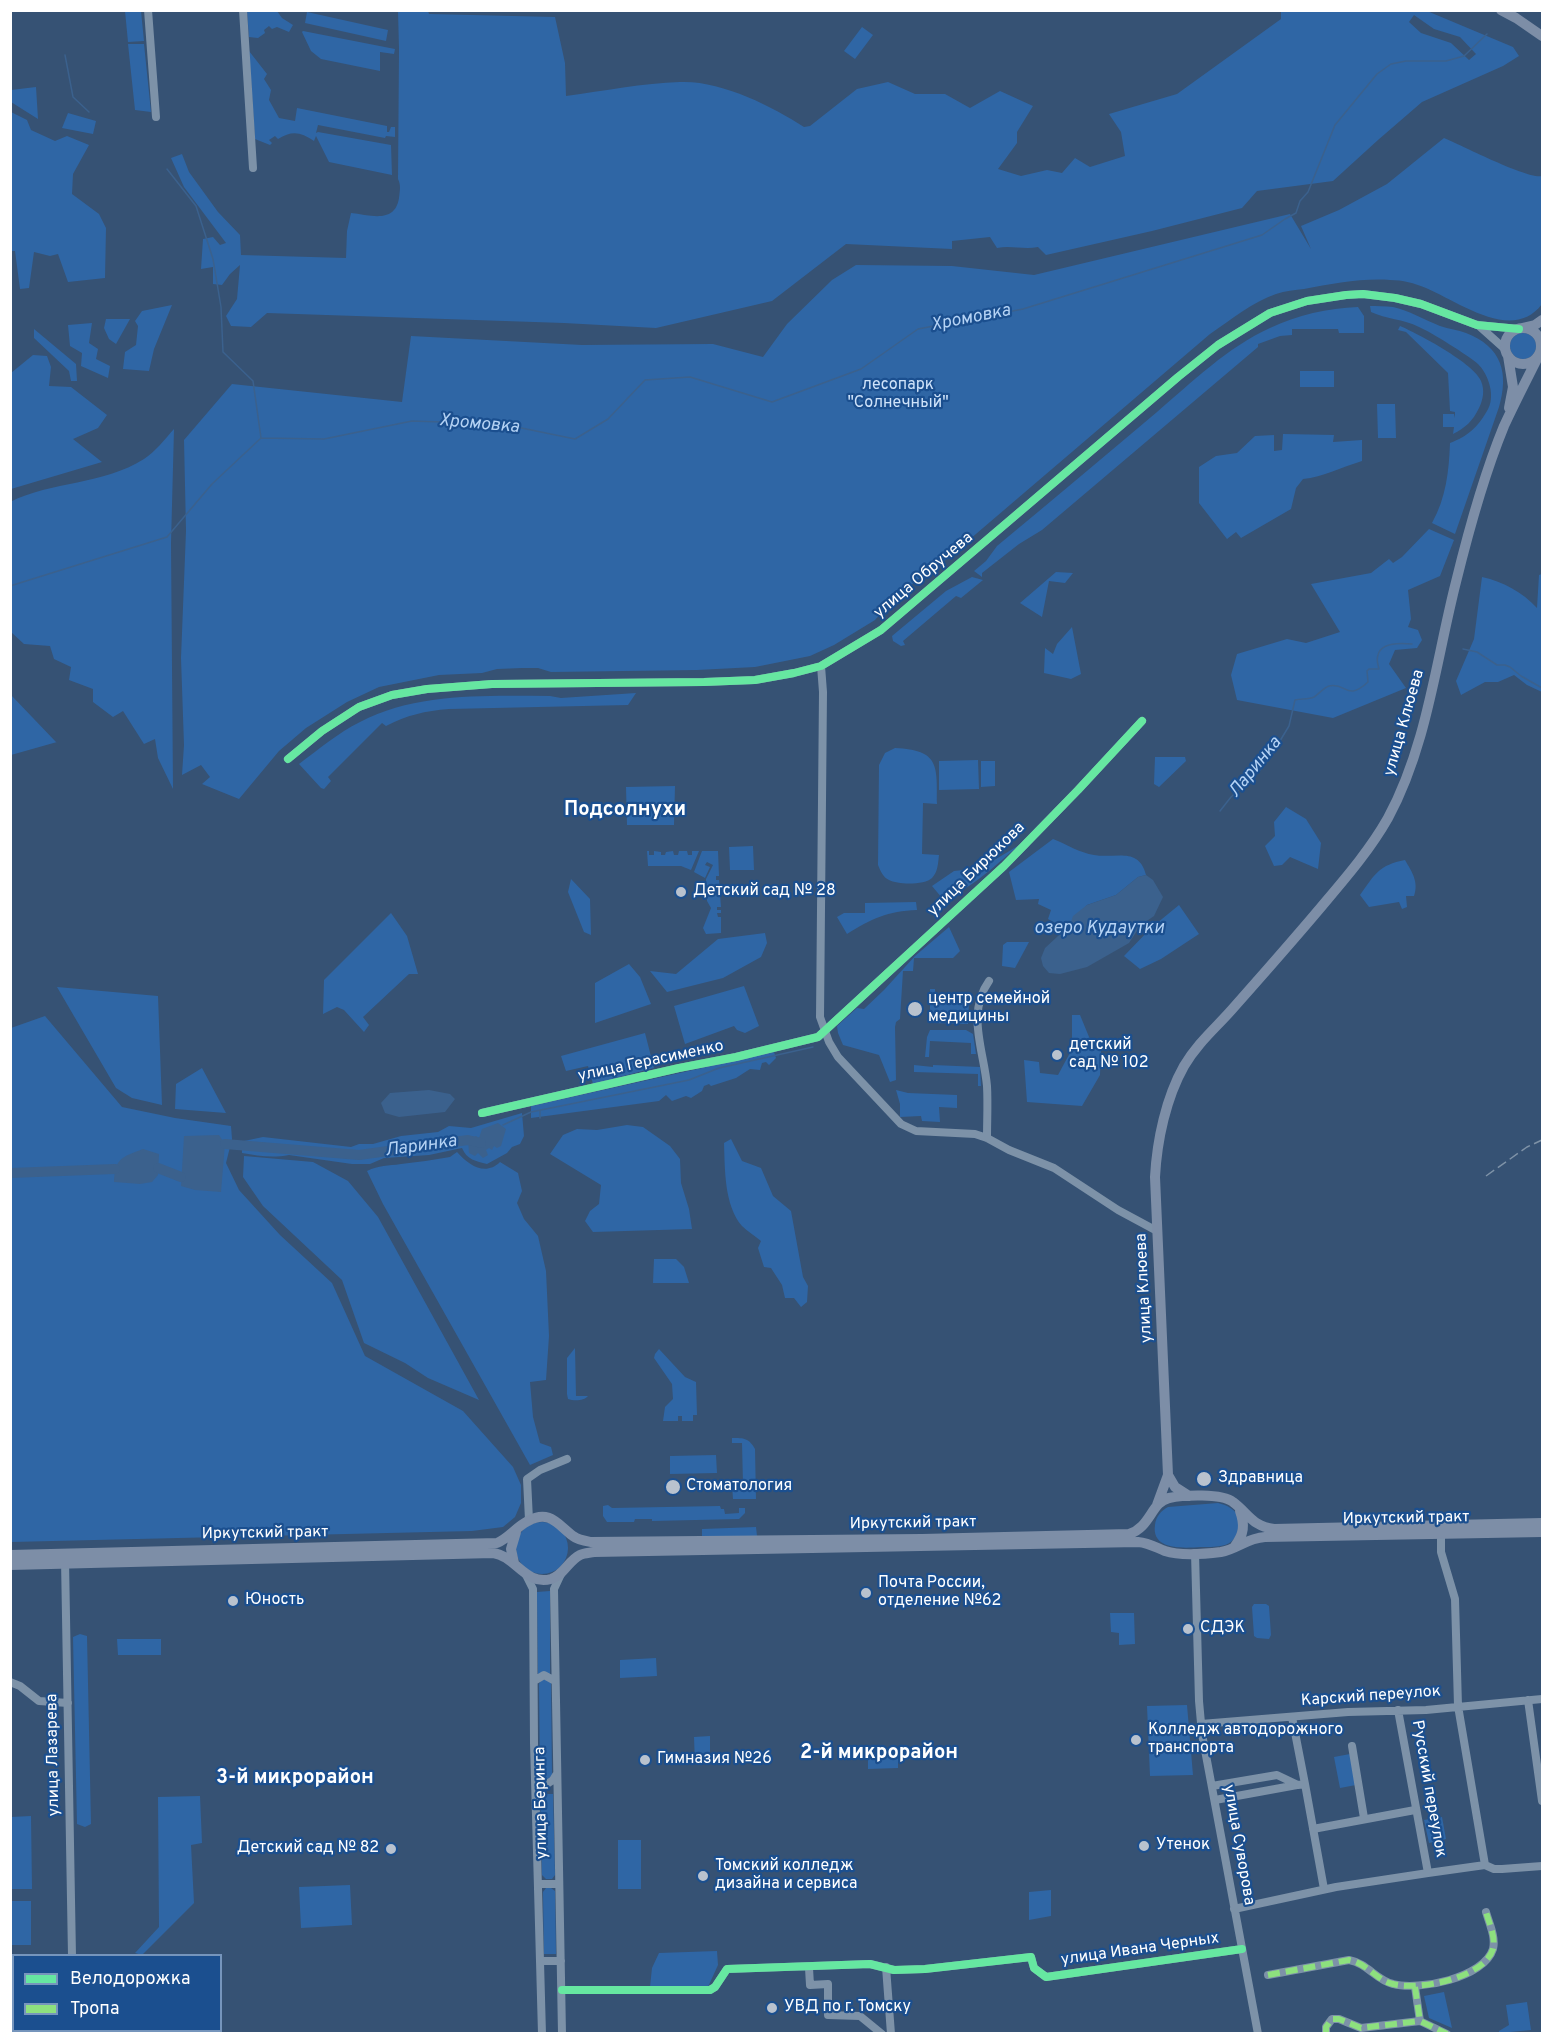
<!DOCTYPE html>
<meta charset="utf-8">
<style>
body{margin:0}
#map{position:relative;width:1553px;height:2044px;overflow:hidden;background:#365274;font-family:Overpass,sans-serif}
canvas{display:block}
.frame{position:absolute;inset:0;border:12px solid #fff;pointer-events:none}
.legend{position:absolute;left:12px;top:1954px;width:210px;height:78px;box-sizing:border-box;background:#1b4f8f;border:2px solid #7695bc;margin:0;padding:8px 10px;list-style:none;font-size:18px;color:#fff}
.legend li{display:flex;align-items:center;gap:12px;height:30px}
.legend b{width:30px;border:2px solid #7695bc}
</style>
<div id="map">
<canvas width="1553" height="2044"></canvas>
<div class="frame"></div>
<ul class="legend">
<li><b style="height:8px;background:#66e7a1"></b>Велодорожка</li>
<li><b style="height:8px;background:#8de07e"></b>Тропа</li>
</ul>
</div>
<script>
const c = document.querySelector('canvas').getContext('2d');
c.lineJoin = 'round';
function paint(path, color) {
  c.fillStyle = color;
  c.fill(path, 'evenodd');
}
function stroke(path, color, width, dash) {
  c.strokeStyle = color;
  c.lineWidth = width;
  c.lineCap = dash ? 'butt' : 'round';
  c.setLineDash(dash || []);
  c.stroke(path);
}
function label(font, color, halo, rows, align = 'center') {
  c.font = font + ' Overpass,sans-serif';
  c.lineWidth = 4.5;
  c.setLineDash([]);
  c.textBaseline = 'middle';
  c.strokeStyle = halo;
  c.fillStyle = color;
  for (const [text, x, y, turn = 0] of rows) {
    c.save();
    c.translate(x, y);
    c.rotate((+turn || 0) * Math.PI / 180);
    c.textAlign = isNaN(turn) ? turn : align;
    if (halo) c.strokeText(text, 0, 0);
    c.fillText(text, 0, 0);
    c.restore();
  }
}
const green = new Path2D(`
 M125 11H141L144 41 128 42Z
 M247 11H277L282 18 293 25 289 32 277 27 272 29 269 26 264 30 265 33 258 38 249 37Z
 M398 11H428L429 14 555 17 565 63 566 96C604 91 643 83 680 82 720 80 772 106 804 127L810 126 857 89 888 82 915 94H945L970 108 1000 91 1033 106 1017 132V143L998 169 1021 176 1047 170 1062 173 1075 158 1090 167 1125 156 1121 132 1109 114 1177 94 1281 19V11H1427L1513 47 1519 56 1503 66 1422 102 1378 140 1333 181 1257 191 1242 208 1152 231 1046 255 1038 247C1024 250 1011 245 997 248L990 237 952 241V249L846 244 772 301 656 328 564 323 267 313 251 327 231 326 226 316 237 299 240 265 230 274 222 285 213 284V267L201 269 203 239 213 237 220 245 226 243 184 187 171 158 182 154 189 172 218 212 240 235 241 255 346 258 347 231 351 213C370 215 395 224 399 198 400 190 401 185 398 179L399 49ZM1414 15 1434 29 1460 37 1476 54 1469 60 1451 43 1421 33 1409 22Z
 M307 12 388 30 386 41 305 23Z
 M862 27 873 35 855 59 844 51Z
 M303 31 395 49 394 54 380 52V71L321 59 311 51 302 32Z
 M128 44H144L151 112 135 110Z
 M249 51 267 74 264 79 271 90 269 100 279 118 295 121 297 108 387 126V132H389L391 127H395V137L386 136 385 138 318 125 316 133 318 132 391 145 392 175 329 162 316 136 314 141C301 132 292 130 278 139L275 136 269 140 272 143 270 145 255 139Z
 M36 87 38 119 11 102V90Z
 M11 112 27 120 31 130 55 141 67 136 89 145 73 174 72 194 99 214 106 228 105 278 68 282 58 254 50 256 34 252 29 288 20 289 15 251H11Z
 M68 113 96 121 93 134 62 128Z
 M1444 138C1461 145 1529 180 1542 176V304C1513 343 1459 302 1426 288 1414 283 1403 280 1390 280 1362 278 1332 284 1304 289 1295 290 1285 291 1276 294 1252 302 1231 320 1210 334L935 569 921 577 894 599 875 620 834 645 810 656 755 667 697 670 551 672 538 668H522L497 669 482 673 439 675 379 687 347 702 306 728 279 751 239 799 202 784 210 777 201 765 182 775 184 745 181 658 186 531 184 440 232 384 402 402 411 336 582 345 713 344 763 357 787 324 832 280 856 265 952 266 1034 275 1290 214 1311 249 1301 226 1339 210 1387 184Z
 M172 305 154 349 149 371 123 369 125 352 136 345 138 326 135 321 142 311Z
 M1370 306C1377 306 1385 306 1393 307 1408 310 1425 320 1440 326 1449 329 1458 330 1466 333 1502 347 1509 373 1499 407L1455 534 1432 523C1446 498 1449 471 1450 443 1468 436 1477 428 1487 411 1496 397 1489 375 1478 364 1469 356 1431 332 1419 327 1403 319 1386 319 1371 312Z
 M1358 307 1364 316V333H1339L1338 329H1292V335L1280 336 1258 344V347L1042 530 1019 544 982 573V577L974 571 986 561 997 546C1051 501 1104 457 1157 412 1192 382 1228 347 1270 328 1297 315 1328 308 1358 307Z
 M106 319H130L116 344 109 339 104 328Z
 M92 323 89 343 98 349 96 359 110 366 108 378 81 366 82 353 70 346 68 325Z
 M1400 326C1417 333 1475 364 1481 381 1485 390 1483 400 1479 408 1473 421 1465 428 1453 434L1454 427H1443V414H1454L1455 418V412L1450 411 1448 373 1406 332 1398 330Z
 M34 329 76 364 77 381H71L69 371 34 338Z
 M1510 346a13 13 0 1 1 26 0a13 13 0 1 1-26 0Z
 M33 355 47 356 51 367 49 386 71 387 107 415 98 428 73 439 102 462 11 489V373Z
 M1300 371H1334V387H1300Z
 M1377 404H1395L1396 438H1378Z
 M174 429 171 543 173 789 158 758 155 739 144 744 123 711 113 717 93 702V689L69 680 71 667 54 659 50 646 24 644 11 632 10 502C52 481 103 485 144 459 155 452 165 439 174 429Z
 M1283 434 1334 435 1333 442 1362 440V461C1342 467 1323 477 1303 479L1296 488 1291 509 1241 538 1236 532 1227 539 1199 503V467L1216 456 1237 453 1255 436 1274 435V451L1282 450Z
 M1429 529 1454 540 1440 576 1408 590 1411 619 1408 627 1418 630 1422 640 1417 648 1395 650 1389 664 1406 688 1333 718 1237 700 1231 675 1237 654 1287 639 1306 643 1340 632 1311 584 1371 573 1389 559 1393 563 1402 557Z
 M1056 572 1073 573 1065 583 1049 581 1042 617 1020 603Z
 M1542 574V692L1527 685 1514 675 1498 682H1485L1461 695 1456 681 1474 639 1482 577C1504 582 1522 592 1537 608L1539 575Z
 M972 577 983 580 961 598 956 596 903 641 905 645 901 646 893 641 892 636 946 591Z
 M1072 627 1081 674 1071 679 1044 673 1045 648 1053 654 1057 644Z
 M636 693 628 705 449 709C425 711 407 715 386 726L382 723 328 777 331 781 324 789 321 788 299 764C319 749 338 733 360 722 418 692 487 696 550 696L561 698Z
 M11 695 56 742H57L11 755Z
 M895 748C940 750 937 766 937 804L923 803 922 854 939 855C938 863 938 872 932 878 925 885 898 885 889 880 883 877 881 872 878 865L879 765 885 753Z
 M1155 757H1185L1186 761 1159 787 1154 784Z
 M978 760 979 789 939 790V761Z
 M981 761H995V786L981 787Z
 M675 786 674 825H627L626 787Z
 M1286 807 1306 819 1321 843 1318 869 1290 857 1282 865 1274 866 1265 846 1275 836 1274 822Z
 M1053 839C1066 844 1080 853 1094 855 1115 859 1139 846 1146 875L1138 877 1116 895 1087 905 1070 925 1064 928 1048 919 1051 910 1038 904 1039 899 1016 900 1009 872Z
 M1021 844C999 861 969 893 942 898L932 886 954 871 981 868Z
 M753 846 754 870H730L729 847Z
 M647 851H649V855H654V851L661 852V855H665L666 852 673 851 674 855H678L679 851H687L688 855H692V851H699L691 870 681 866H648Z
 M702 851H718L719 876H716V880H719L720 890 716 891V894H720L721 907H717V910H721V913H717L718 917H721V933L706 934 703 928 711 908 707 901 706 879 713 865 707 862 705 865 710 867 705 878 694 872Z
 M1405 860C1412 872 1419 882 1414 896H1406L1407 907 1402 909 1399 902 1369 907 1360 895C1375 874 1379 865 1405 860Z
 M571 879 590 899 591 935 584 932 568 892Z
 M916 902 917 910C888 911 871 919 847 934L837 917 844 913H865V903Z
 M1179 905 1199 934 1161 959 1140 969 1124 956 1151 928Z
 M391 913 407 936 418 974H409L363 1017 369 1025 364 1032 344 1010 337 1007 323 1014 324 980Z
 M949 927 960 951 953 958H914L913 971H903L900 1019 896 1022 895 1027 896 1080 890 1082 879 1055 843 1045 838 1033 837 1026 857 1008 864 1009 884 990 915 956Z
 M765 933 767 943 761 957 723 978 667 992 650 971 676 974 718 939Z
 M1007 942H1029L1015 968 1002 966 1003 945Z
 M629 964 640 977 651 1004 595 1023V983Z
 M744 986 759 1026 745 1033 737 1030 734 1026 685 1044 674 1006Z
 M57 987 158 996 162 1105 132 1098 116 1088Z
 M930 989H935V1002L969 1003 968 1024 932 1023 930 1021Z
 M1072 1015H1080L1094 1049H1101L1100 1075 1082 1106 1027 1102 1024 1060 1039 1062 1040 1073 1058 1075 1072 1049Z
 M45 1016 122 1107 175 1118 231 1126 232 1139 226 1163 239 1190 280 1235 332 1283 365 1356 463 1411 513 1467 521 1485V1503L515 1517 503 1527 472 1531 11 1542V1028Z
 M930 1030H966L973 1034 976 1054H971V1043L930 1041 929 1057H925L927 1037Z
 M645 1033 654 1068 593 1084 588 1066 566 1071 561 1056Z
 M774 1052 776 1058 769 1065 766 1062 762 1063 760 1070 750 1069 736 1078 711 1086 709 1084 704 1086 702 1091 691 1098 686 1096 672 1101 666 1095 659 1101 531 1118V1106Z
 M914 1065 933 1067V1065L980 1067 981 1086H978V1074L914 1072Z
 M202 1068 226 1113 175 1109 176 1084Z
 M896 1090 908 1093 957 1095V1108L939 1107 940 1122 922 1121 921 1116 900 1117V1104Z
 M522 1113 524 1136 520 1144 512 1147 507 1153 487 1164C476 1161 467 1160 462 1148L429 1155 384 1158 370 1164H352L289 1155C273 1158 258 1156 242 1153V1143L244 1141 263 1137 351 1147 359 1144H373L401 1136 438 1132 449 1126 471 1128Z
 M627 1125 643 1127 670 1146 680 1159 681 1183 689 1209 692 1229 593 1232 585 1221 590 1211 599 1204 601 1185 550 1154 563 1135 577 1129 597 1130Z
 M731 1139 742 1161 761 1168 773 1196 791 1211 803 1277 808 1286 807 1302 801 1307 794 1298H785L782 1285 771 1268 764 1267 758 1248 761 1241C755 1236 747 1231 742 1226 724 1205 725 1169 724 1143Z
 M457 1152C469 1166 486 1176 500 1162L518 1173 522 1191 517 1203 524 1219 538 1236 546 1271 549 1336 546 1380 530 1382 533 1417 540 1443 551 1447 553 1455 530 1465 383 1204 367 1171C379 1165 388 1166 401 1164 417 1162 434 1160 450 1157Z
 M244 1156 313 1162 348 1181 378 1217 479 1400 428 1378 405 1363 364 1343 342 1280 263 1206 243 1177Z
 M654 1259H676L684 1267 689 1283H653Z
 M575 1348 576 1396H588C584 1401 574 1401 568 1399L567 1394V1358Z
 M659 1349 685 1377 696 1382 697 1415H693V1421H682V1416H678V1421H663L665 1407 673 1399 672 1384 654 1358 655 1354Z
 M732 1438C744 1438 749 1438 755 1449L756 1499H733L732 1485 743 1484 742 1443H732Z
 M716 1455 717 1473 670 1474V1456Z
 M1218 1503C1227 1505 1237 1510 1239 1519 1240 1521 1239 1526 1238 1529 1235 1548 1217 1547 1201 1547 1185 1548 1151 1551 1155 1525 1156 1516 1161 1511 1168 1507Z
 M608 1505 612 1508 720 1506 721 1509H724L725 1514 739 1513V1508H745V1513L739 1519 652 1521V1519H635L634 1522H607L603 1516V1506Z
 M516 1548a26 26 0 1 1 52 0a26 26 0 1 1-52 0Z
 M756 1527 757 1536H702V1529Z
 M550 1591V1675H538L537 1592Z
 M1254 1604H1266L1269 1606 1271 1635 1269 1639 1257 1638 1254 1636 1252 1607Z
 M1110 1613H1134L1135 1644 1119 1645V1633L1111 1632Z
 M80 1634 87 1636 91 1824 85 1827 77 1824 73 1637Z
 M117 1639H161V1655H118Z
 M656 1658 657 1676 620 1678V1660Z
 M541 1680H547L551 1683 552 1776 546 1780 540 1776 539 1684Z
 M1187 1705 1193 1775 1150 1776 1147 1706Z
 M710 1736V1764H695L694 1737Z
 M1350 1754 1356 1785 1340 1788 1334 1757Z
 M898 1756V1768L868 1769V1757Z
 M540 1794H553L555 1875 552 1879H546L542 1875Z
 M200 1796 202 1843 191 1845 194 1903 142 1955 135 1953 159 1927 158 1797Z
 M31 1816 32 1889H11V1817Z
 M1442 1817 1446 1839 1429 1843 1424 1820Z
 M618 1840H641V1889H618Z
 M350 1885 352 1925 301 1928 299 1887Z
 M546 1888H551L555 1891 556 1954H544L543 1892Z
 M1051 1890V1916L1029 1920V1892Z
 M11 1901H31V1945H11Z
 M717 1951 718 1965 708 1987H650L652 1968 659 1953Z
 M1444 1992 1452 2028 1429 2018 1424 1996Z
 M1527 2002 1531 2030 1499 2033V2031L1509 2025 1506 2005Z`);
const water = new Path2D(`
 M1146 875 1153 880 1163 897 1154 916 1141 925 1129 943 1087 967 1060 974 1049 973 1043 966 1041 958 1045 948 1070 925 1073 916 1087 905 1116 895 1138 877Z
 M429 1090 450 1094 455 1099 445 1112 399 1117 385 1113 381 1103 390 1093Z
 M498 1123 506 1129 501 1146 497 1148 494 1146 492 1150 489 1148 486 1150 488 1155 483 1158 478 1153 475 1156 469 1153 468 1140 476 1136 479 1138 482 1129Z
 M219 1135 225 1144 221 1192 195 1190 181 1186 184 1136Z
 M143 1149 159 1154 158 1175 152 1182 140 1184 114 1182C115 1158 122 1157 143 1149Z`);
const stream = new Path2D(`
 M65 55 73 97 89 112
 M167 169 196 206 213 259 221 307 223 352 253 381 261 438
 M10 586 167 537 212 484 261 438 324 439 412 421 502 424 575 439 608 419 645 380 690 377 772 402 861 369 918 329 1023 309 1262 235 1285 219 1296 213 1300 201 1308 192 1335 125 1377 74 1391 64 1406 61H1446L1464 56 1487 34
 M1463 649 1477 652 1497 665H1505L1510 667 1521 676 1542 688
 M1220 811 1231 797 1261 769 1272 754 1289 726 1295 700C1301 698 1308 700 1314 697 1319 694 1323 688 1329 686 1347 682 1346 702 1368 682L1367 671 1369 669H1379C1378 664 1376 660 1378 655 1381 642 1402 643 1412 644
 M540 1111V1118
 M503 1125 531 1112 689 1080 719 1068 813 1047`);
const river = new Path2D(`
 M225 1144 359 1155 468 1140 481 1143
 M158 1168 181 1177
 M10 1173 115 1169`);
const minor = new Path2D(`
 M148 10 156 117
 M243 10 253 168
 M1478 325 1506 350
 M821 666 823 692 820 1017 829 1042 838 1057 901 1124 916 1131 975 1134 987 1138 1009 1150 1054 1168 1118 1210 1157 1231
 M288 759 322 731 359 707 392 695 427 689 492 684 704 682 755 680 794 673 821 666 881 630 1178 377 1218 345 1270 313 1307 301 1346 295 1363 294 1395 298 1421 304 1477 325 1519 329
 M482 1113 679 1068 736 1057 818 1037 1004 866 1078 790 1142 721
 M987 1138C987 1121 988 1103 987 1086 984 1051 966 1013 989 981
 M529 1520 527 1479 540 1470 567 1459
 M1441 1528V1552L1455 1599 1458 1706 1485 1865
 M1195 1553 1199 1701 1202 1734 1258 2034
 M65 1560 72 1956
 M561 1574 554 1589 562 2034
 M526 1575 533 1589 534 1743 542 2034
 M534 1681 544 1675 555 1681
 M10 1682 20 1686 39 1701 68 1703
 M1528 1700 1542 1801
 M1398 1710 1428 1873
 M1292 1717 1305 1784
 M1201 1724 1348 1712 1426 1710 1542 1699
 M1352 1746 1364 1818
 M536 1777 541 1782 547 1784 553 1780 556 1775
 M1212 1786 1277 1775 1298 1785 1305 1784 1324 1889
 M1215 1800 1297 1785
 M1313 1829 1415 1810
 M539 1884H558
 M1234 1909 1336 1887 1428 1873 1485 1865 1494 1869H1502L1542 1866
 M540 1961H561
 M886 1967 891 2034
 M809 1968 810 1985 828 1984V2015L860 2016 882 2034
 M1268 1975 1349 1960C1367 1963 1376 1980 1393 1984 1419 1991 1484 1978 1493 1949 1496 1937 1489 1923 1486 1912
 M1415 1987 1420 2021 1447 2034
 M10 1988H14
 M562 1990H710L715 1987 727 1969 870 1964 894 1970 925 1969 1031 1957 1034 1968 1046 1977 1242 1949
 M1326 2034V2027L1332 2019H1339L1361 2028 1420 2021`);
const major = new Path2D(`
 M1501 10 1516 18 1542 36
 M1522 328 1535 325 1542 320
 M1505 346a18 18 0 1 1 36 0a18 18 0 1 1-36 0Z
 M1508 356 1513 387 1509 408
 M1168 1475 1175 1487 1189 1496
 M1157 1505 1168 1475 1155 1177C1157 1140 1166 1098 1184 1066 1198 1042 1218 1026 1235 1006 1266 971 1297 936 1327 900 1349 874 1371 848 1388 818 1427 746 1436 660 1456 582 1469 529 1483 477 1504 426 1515 402 1527 379 1539 355
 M1235 1546C1244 1534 1245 1525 1240 1511
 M10 1555 497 1543C509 1538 516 1527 528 1521 550 1509 558 1525 573 1536 578 1540 585 1541 591 1542L922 1539 1129 1534C1151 1527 1151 1502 1169 1498 1183 1495 1222 1493 1233 1502 1249 1514 1252 1526 1274 1529L1542 1523
 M514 1563 511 1549 516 1532
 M10 1565 493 1553C516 1556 525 1586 551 1579 564 1575 568 1561 580 1555 584 1553 589 1553 594 1552L1138 1542C1149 1543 1155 1547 1165 1551 1180 1556 1205 1554 1221 1552 1237 1549 1247 1538 1265 1537L1542 1532`);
const rail = new Path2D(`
 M1486 1176 1527 1147 1542 1140`);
const quiet = new Path2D(`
 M1268 1975 1349 1960C1367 1963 1376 1980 1393 1984 1419 1991 1484 1978 1493 1949 1496 1937 1489 1923 1486 1912
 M1415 1987 1420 2021 1447 2034
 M1326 2034V2027L1332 2019H1339L1361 2028 1420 2021`);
const cycleway = new Path2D(`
 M288 759 322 731 359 707 392 695 427 689 492 684 704 682 755 680 794 673 821 666 881 630 1178 377 1218 345 1270 313 1307 301 1346 295 1363 294 1395 298 1421 304 1477 325 1519 329
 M482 1113 679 1068 736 1057 818 1037 1004 866 1078 790 1142 721
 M562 1990H710L715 1987 727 1969 870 1964 894 1970 925 1969 1031 1957 1034 1968 1046 1977 1242 1949`);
const markers = [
 [681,892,6,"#b9c2ce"],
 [915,1009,8,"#b9c2ce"],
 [1057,1055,6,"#b9c2ce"],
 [1204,1479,8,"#b9c2ce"],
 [673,1487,8,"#b9c2ce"],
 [866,1593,6,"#b9c2ce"],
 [233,1601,6,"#b9c2ce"],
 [1188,1629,6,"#b9c2ce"],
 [1136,1740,6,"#b9c2ce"],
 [645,1760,6,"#b9c2ce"],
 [1144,1846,6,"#b9c2ce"],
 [391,1849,6,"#b9c2ce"],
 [703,1876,6,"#b9c2ce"],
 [772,2008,6,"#b9c2ce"]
];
const parkNames = [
 ["лесопарк",898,386],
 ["\"Солнечный\"",898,404]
];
const streetNames = [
 ["улица Обручева",924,576,-40],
 ["улица Клюева",1405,723,-74],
 ["улица Бирюкова",977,870,-44],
 ["улица Герасименко",651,1062,-12],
 ["улица Клюева",1145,1288,-93],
 ["Иркутский тракт",1406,1519,-1],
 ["Иркутский тракт",913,1524,-1],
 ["Иркутский тракт",265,1534,-1],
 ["Карский переулок",1371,1697,-4],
 ["улица Лазарева",54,1755,-91],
 ["Русский переулок",1428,1789,80],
 ["улица Беринга",542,1803,-91],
 ["улица Суворова",1238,1845,80],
 ["улица Ивана Черных",1140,1950,-8]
];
const poiNames = [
 ["Детский сад № 28",693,892],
 ["центр семейной",928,1000],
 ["медицины",928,1018],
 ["детский",1069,1046],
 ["сад № 102",1069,1064],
 ["Здравница",1218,1479],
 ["Стоматология",686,1487],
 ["Почта России,",878,1584],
 ["отделение №62",878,1602],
 ["Юность",245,1601],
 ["СДЭК",1200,1629],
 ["Колледж автодорожного",1148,1731],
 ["транспорта",1148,1749],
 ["Гимназия №26",657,1760],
 ["Утенок",1156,1846],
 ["Детский сад № 82",379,1849,"right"],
 ["Томский колледж",715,1867],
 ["дизайна и сервиса",715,1885],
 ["УВД по г. Томску",784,2008]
];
const waterNames = [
 ["Хромовка",971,319,-11],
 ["Хромовка",479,425,5],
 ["Ларинка",1256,768,-51],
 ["озеро Кудаутки",1099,929],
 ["Ларинка",421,1147,-8]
];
const quarterNames = [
 ["Подсолнухи",625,811],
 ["2-й микрорайон",879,1754],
 ["3-й микрорайон",295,1779]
];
paint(green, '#2f66a5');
paint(water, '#3b618d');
stroke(stream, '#3b618d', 1.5);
stroke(river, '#3b618d', 10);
stroke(minor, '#7d92a8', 8);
stroke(major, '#7d8ea7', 10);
stroke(rail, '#7e92a7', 1.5, [10, 4.5]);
stroke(quiet, '#8de07e', 6, [12, 6]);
stroke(cycleway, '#66e7a1', 8);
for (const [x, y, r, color] of markers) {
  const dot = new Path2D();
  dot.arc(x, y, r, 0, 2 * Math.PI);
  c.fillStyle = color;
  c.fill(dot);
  stroke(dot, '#1b4f8f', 2);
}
label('16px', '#cfe3fa', '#1b4f8f', parkNames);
label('16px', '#fff', '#1b4f8f', streetNames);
label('16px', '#fff', '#1b4f8f', poiNames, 'left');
label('italic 18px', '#b5d3f5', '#1b4f8f', waterNames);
label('bold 20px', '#fff', '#1b4f8f', quarterNames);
</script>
